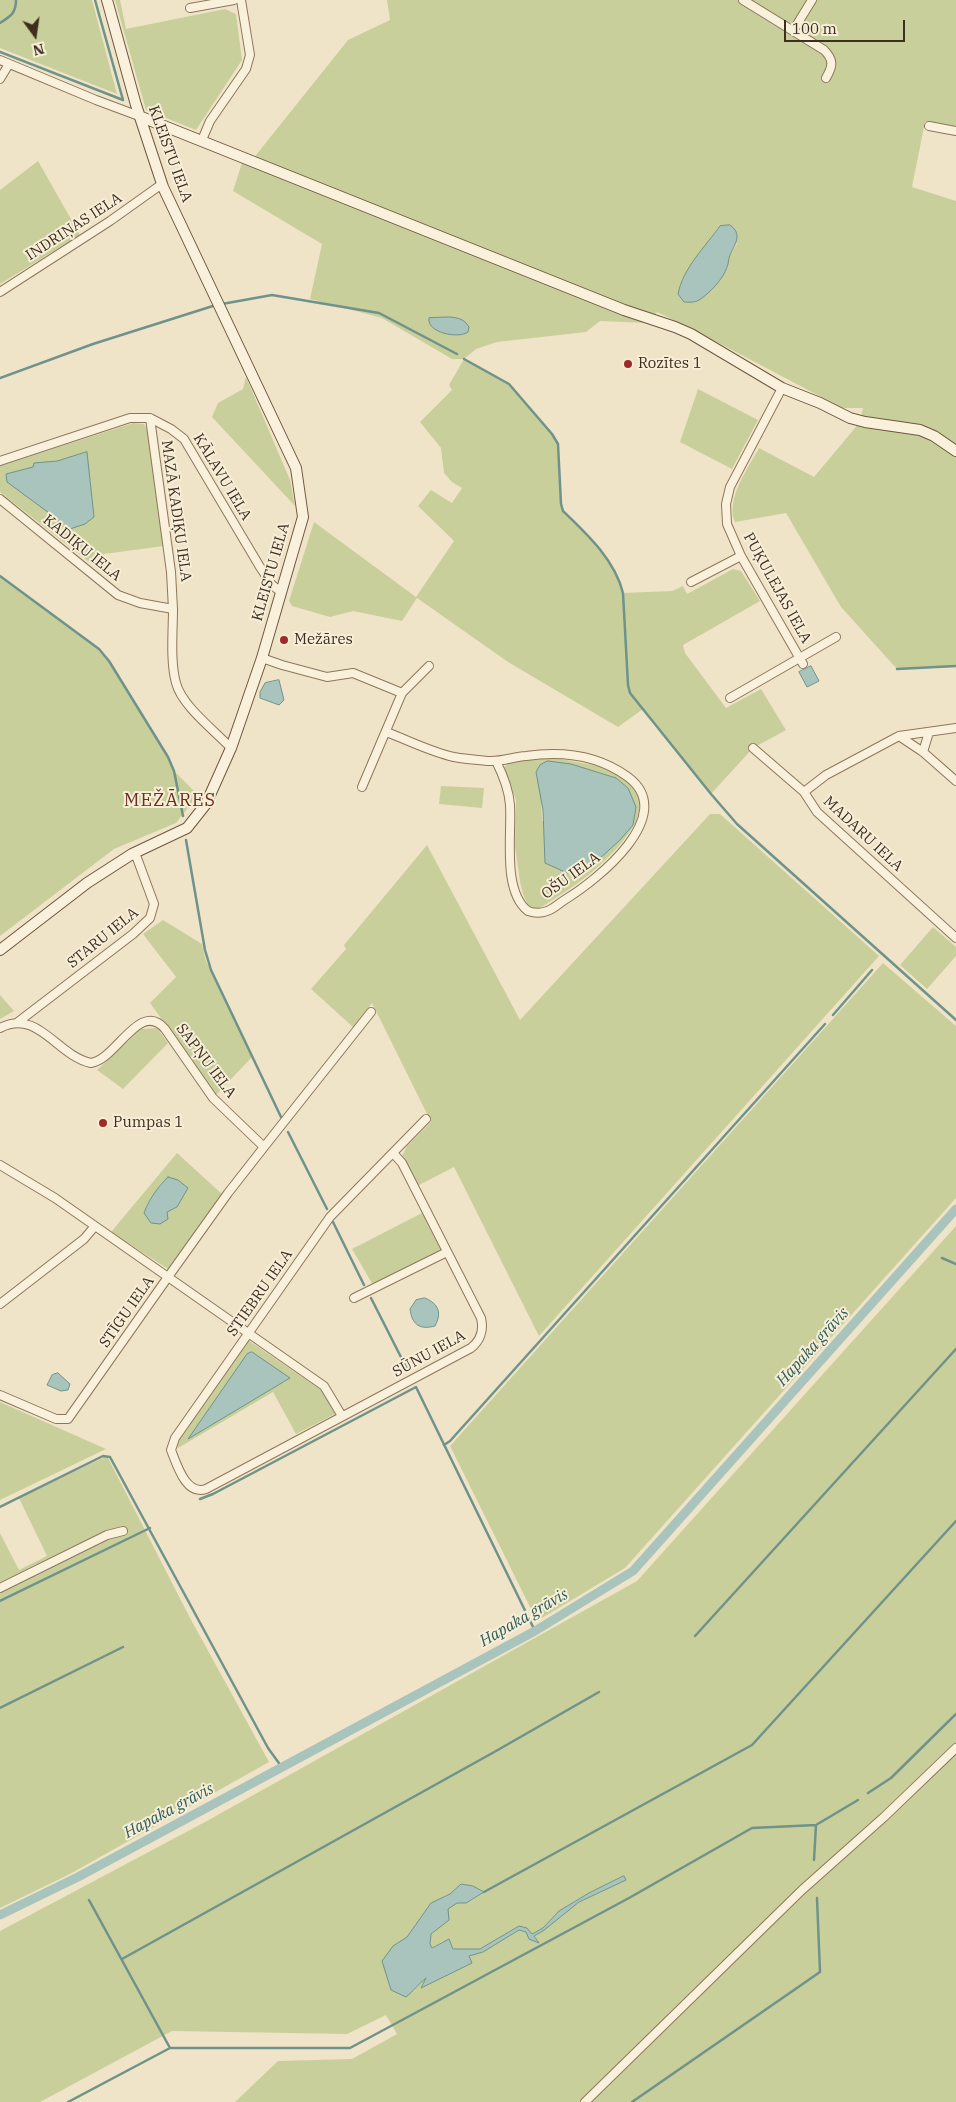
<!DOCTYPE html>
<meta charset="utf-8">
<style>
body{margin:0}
#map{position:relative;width:956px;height:2102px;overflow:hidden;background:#f0e4c8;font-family:"IBM Plex Serif",serif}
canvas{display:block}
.north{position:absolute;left:10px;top:10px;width:50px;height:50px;-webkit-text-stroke:4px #f7eed8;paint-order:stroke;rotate:166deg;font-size:14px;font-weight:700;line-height:20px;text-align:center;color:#3d2e20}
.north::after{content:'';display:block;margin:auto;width:18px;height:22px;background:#3d2e20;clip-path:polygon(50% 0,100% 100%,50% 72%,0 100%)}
.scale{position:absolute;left:784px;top:20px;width:121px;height:22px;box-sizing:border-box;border:2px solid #3d2e20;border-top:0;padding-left:6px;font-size:15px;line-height:18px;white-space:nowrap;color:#3d2e20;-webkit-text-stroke:4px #f7eed8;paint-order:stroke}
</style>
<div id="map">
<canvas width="956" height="2102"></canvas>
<div class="north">N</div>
<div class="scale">100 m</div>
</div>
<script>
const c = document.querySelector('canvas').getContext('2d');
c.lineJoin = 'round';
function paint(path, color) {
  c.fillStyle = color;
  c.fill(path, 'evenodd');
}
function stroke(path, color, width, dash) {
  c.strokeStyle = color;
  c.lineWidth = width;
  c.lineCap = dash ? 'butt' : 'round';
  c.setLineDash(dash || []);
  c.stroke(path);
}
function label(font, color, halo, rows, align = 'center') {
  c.font = font + ' "IBM Plex Serif",serif';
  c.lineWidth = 4;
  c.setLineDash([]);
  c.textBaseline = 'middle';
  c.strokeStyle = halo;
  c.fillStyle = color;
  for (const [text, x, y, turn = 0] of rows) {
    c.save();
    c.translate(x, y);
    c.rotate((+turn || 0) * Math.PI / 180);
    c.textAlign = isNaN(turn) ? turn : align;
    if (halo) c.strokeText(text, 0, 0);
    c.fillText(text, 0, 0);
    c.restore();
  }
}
const green = new Path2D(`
 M0 0H92L117 94 0 48Z
 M115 0H120L126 29 225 9 236 14 242 60 196 130 146 110Z
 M387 0H956V127L925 122 912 187 956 201V667L897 669 841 607 786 513 735 522C725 500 748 468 759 448L814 477 860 422 863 408H842L698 332 657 312 648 323 600 321 586 332 497 342 476 349 464 359 509 384 552 434 558 444 561 504 563 511C587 534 615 560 623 593L672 591 683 586 687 594 733 569 741 571 760 601 683 645 685 653 726 708 761 689 786 730 753 748 711 794 643 709 618 727 508 662 417 598 402 621 353 611 330 617 292 606 289 601 314 522 416 597 454 541 418 506 431 490 452 503 462 488 452 482 444 473 441 448 420 422 452 390 449 385 464 359H452L382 318 310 299 322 244 233 191 242 163 252 167 256 155 348 40 390 20ZM720 226 737 244 729 257 727 269 681 282Z
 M38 161 80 235 0 284V190Z
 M246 377 290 480 295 506 212 417 218 403 243 389Z
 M698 389 758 420 732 469 680 442Z
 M133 423 144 424 148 431 164 546 104 554 108 577 0 492V466Z
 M0 576 99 649 109 661 168 757 174 771 198 795 176 823 114 849 0 936Z
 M544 756 599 766 626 779 641 799C639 806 639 816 636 822 613 861 576 886 538 909L529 906 524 897 520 882 515 846 516 800 503 768 511 761ZM586 769 616 778 628 788 542 821 541 792Z
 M441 786 484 788 482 808 439 804Z
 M710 814H720L879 956 539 1336 454 1167 417 1186 402 1156 407 1146 431 1122 372 1003 353 1027 311 989 346 949 344 945 427 845 520 1020Z
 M163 920 202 944 206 961 252 1057 216 1095 150 1003 176 977 143 934Z
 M933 927 956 947V956L927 989 900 965Z
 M883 963 956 1026V1198L625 1568 537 1621 450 1446Z
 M0 995 14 1011 0 1019Z
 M157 1028 168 1043 123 1089 97 1070 141 1029Z
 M177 1153 222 1194 168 1269 111 1232ZM168 1177 177 1207 167 1212 146 1206 158 1188Z
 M422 1213 441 1250 373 1285 352 1249Z
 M956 1226V2102H235L278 2061 352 2059 397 2034 386 2015 347 2034 172 2031 40 2102H0V1931L205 1822 637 1581ZM624 1877 625 1880C610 1888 593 1894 578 1903 562 1912 550 1928 534 1936L538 1942 526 1932 519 1930 483 1952 469 1956 471 1963 422 1987 428 1976 417 1985 414 1992 393 1946 407 1937 431 1903 450 1894 461 1884 473 1886 484 1892 466 1903H457L447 1909 439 1927 431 1934 430 1944 432 1948 443 1941 452 1949H480L519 1926 532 1934 543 1928 559 1911 589 1893Z
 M248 1340 324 1392 335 1414 296 1434 273 1392 178 1448 176 1443Z
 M0 1402 106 1449 0 1500Z
 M107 1456 189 1616 269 1762 70 1874 0 1908V1533L19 1570 47 1556 19 1498Z`);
const water = new Path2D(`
 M730 225C743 234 735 244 730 255 728 259 729 263 727 267 724 278 709 294 699 300 694 303 689 302 684 302L678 294C683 268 705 247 720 226Z
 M450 317C459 318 464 319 469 327L468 332C459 339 426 333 429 318Z
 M87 452 94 517 85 524 67 530 49 513 7 482 6 474 33 467 34 463 57 461Z
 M811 666 819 681 807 687 799 672Z
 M279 680 284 700 279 705 260 698V692L265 683Z
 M548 761 571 764 616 778 628 788 636 807 633 825 620 840 587 870 567 873 545 863 543 810 536 772 540 765Z
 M168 1177 178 1180 188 1188 177 1207 167 1212 168 1219 160 1224 151 1223 144 1213C149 1199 158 1187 168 1177Z
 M425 1298C439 1304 442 1313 435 1326 420 1330 412 1325 410 1309L416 1300Z
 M252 1352 290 1378 188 1439 247 1354Z
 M58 1373 70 1384 68 1390 61 1391 47 1385 52 1375Z
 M624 1876 626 1880 579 1902 543 1931 534 1936 539 1943 529 1939 526 1932 519 1930 483 1952 469 1956 472 1963 421 1988 426 1978C418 1984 414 1991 406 1997L391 1990 382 1961 393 1946 407 1937 431 1903 450 1894 461 1884 473 1886 484 1892 466 1903H457L448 1909 449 1920 431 1934 430 1944 432 1948 449 1939 453 1949H480L519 1926 527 1928 532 1934 543 1928 559 1911 589 1893Z`);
const stream = new Path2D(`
 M0 23C11 16 16 13 16 0
 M0 52 123 100 95 0
 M222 304 272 295 379 313 457 354
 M464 359 509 384 552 434 558 444 561 504 563 511C587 534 615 560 623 593L628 685 630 693 711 794 737 824 956 1020
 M0 378 93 344 216 305
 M0 576 99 649 109 661 168 757 174 771 183 816
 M897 669 956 666
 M186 840 205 950 211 970 281 1117
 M833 1015 872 970
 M288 1132 327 1209
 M333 1222 364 1285
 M942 1258 956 1264
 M371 1298 407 1369
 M444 1445 450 1441 825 1024
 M200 1499 213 1494 416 1387 535 1631
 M0 1507 103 1456 110 1457 268 1748 281 1766
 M0 1601 150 1528
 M695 1636 956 1349
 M0 1708 123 1647
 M868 1793 891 1778 956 1714
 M814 1860 816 1825
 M484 1892 752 1745 956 1521
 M89 1900 170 2048
 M122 1959 496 1751 599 1692
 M68 2102 170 2048H350L629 1898 752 1828 816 1825 858 1800
 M632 2102 820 1972 817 1898`);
const canal = new Path2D(`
 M0 1915 78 1877 535 1631 633 1571 956 1209`);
const street = new Path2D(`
 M743 0 824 50C834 60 833 66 826 78
 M190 8 234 0
 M793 31 812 0
 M0 60 96 100 139 116
 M0 79 9 64
 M929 126 956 131
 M202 140 210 121 246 69 250 55 241 0
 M0 292 110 221 162 184
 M782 388 730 487 726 504 727 524 741 556 803 664
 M150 418 171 572 173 609
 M0 461 130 418H150L171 429 184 439 260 567 272 585 281 592
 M0 499 118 595 140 603 173 609C173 631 170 661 176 683 182 706 214 730 231 748
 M691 582 741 556
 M262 658 282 665 327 677 353 673 402 693 429 666
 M730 698 836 637
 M386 732C408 740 431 752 454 757 465 759 477 760 488 761 501 762 513 757 526 756 561 751 598 755 628 777 679 815 597 880 566 899 559 903 554 909 547 911 540 914 534 913 528 911 502 891 512 835 510 805 509 790 503 775 496 761
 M899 736 923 752 956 781
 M753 748 804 792 817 812 956 938
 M923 752 929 732
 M362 787 402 693
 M804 792 826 775 899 736 956 728
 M18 1022 133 934 150 918 154 904 137 858 132 854
 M0 1028C38 1008 57 1056 91 1063 116 1060 140 999 165 1029L213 1098 264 1147 371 1012
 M264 1147 228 1193 168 1277 324 1386 342 1416
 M393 1153 402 1163 481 1318C484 1330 480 1341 471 1348L206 1489C186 1496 177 1465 171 1450L175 1438 330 1217 426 1119
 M0 1165 55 1198 168 1277 68 1419H56L0 1395
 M354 1298 447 1252
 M0 1304 84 1239 95 1226
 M0 1588 107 1535 123 1531
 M585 2102 802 1890 884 1817 956 1748`);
const secondary = new Path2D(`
 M139 116 624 310 675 327 691 334 782 388 820 403 850 418 865 422 920 430 934 436 956 451
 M0 950 87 883 132 854 187 828 206 804 231 748 262 658 303 517 296 468 163 187 136 105 107 0`);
const markers = [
 [628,364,5,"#9e2a2b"],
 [284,640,5,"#9e2a2b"],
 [103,1123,5,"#9e2a2b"]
];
const streetNames = [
 ["KLEISTU IELA",170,154,70],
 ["INDRIŅAS IELA",74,227,-33],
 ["KĀLAVU IELA",222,477,59],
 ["MAZĀ KADIĶU IELA",176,511,82],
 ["KADIĶU IELA",82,548,39],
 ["KLEISTU IELA",271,572,-74],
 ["PUĶULEJAS IELA",777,588,61],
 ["MADARU IELA",863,834,43],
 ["OŠU IELA",571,876,-36],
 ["STARU IELA",103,938,-39],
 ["SAPŅU IELA",206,1061,53],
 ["STIEBRU IELA",260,1293,-55],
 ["STĪGU IELA",127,1312,-55],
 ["SŪNU IELA",429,1354,-29]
];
const poiNames = [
 ["Rozītes 1",638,364],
 ["Mežāres",294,640],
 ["Pumpas 1",113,1123]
];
const waterNames = [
 ["Hapaka grāvis",813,1347,-48],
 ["Hapaka grāvis",524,1618,-30],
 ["Hapaka grāvis",169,1811,-28]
];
const quarterNames = [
 ["MEŽĀRES",170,801]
];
paint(green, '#c9cf9b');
paint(water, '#a9c4bc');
stroke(water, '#6f938a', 1);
stroke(stream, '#6f938a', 2.5);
stroke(canal, '#a9c4bc', 9);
stroke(street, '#8d765c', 10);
stroke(secondary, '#6f573f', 12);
stroke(street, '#faf1dc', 8);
stroke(secondary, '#faf1dc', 10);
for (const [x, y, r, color] of markers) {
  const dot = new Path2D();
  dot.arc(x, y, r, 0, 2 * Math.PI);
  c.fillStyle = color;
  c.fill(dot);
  stroke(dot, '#f7eed8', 2);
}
label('15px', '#3d2e20', '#f7eed8', streetNames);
label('15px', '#3d2e20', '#f7eed8', poiNames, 'left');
label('italic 16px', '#2f5d5a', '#f7eed8', waterNames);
c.letterSpacing = '1px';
label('18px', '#6b2e1e', '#f7eed8', quarterNames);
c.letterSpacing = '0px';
</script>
